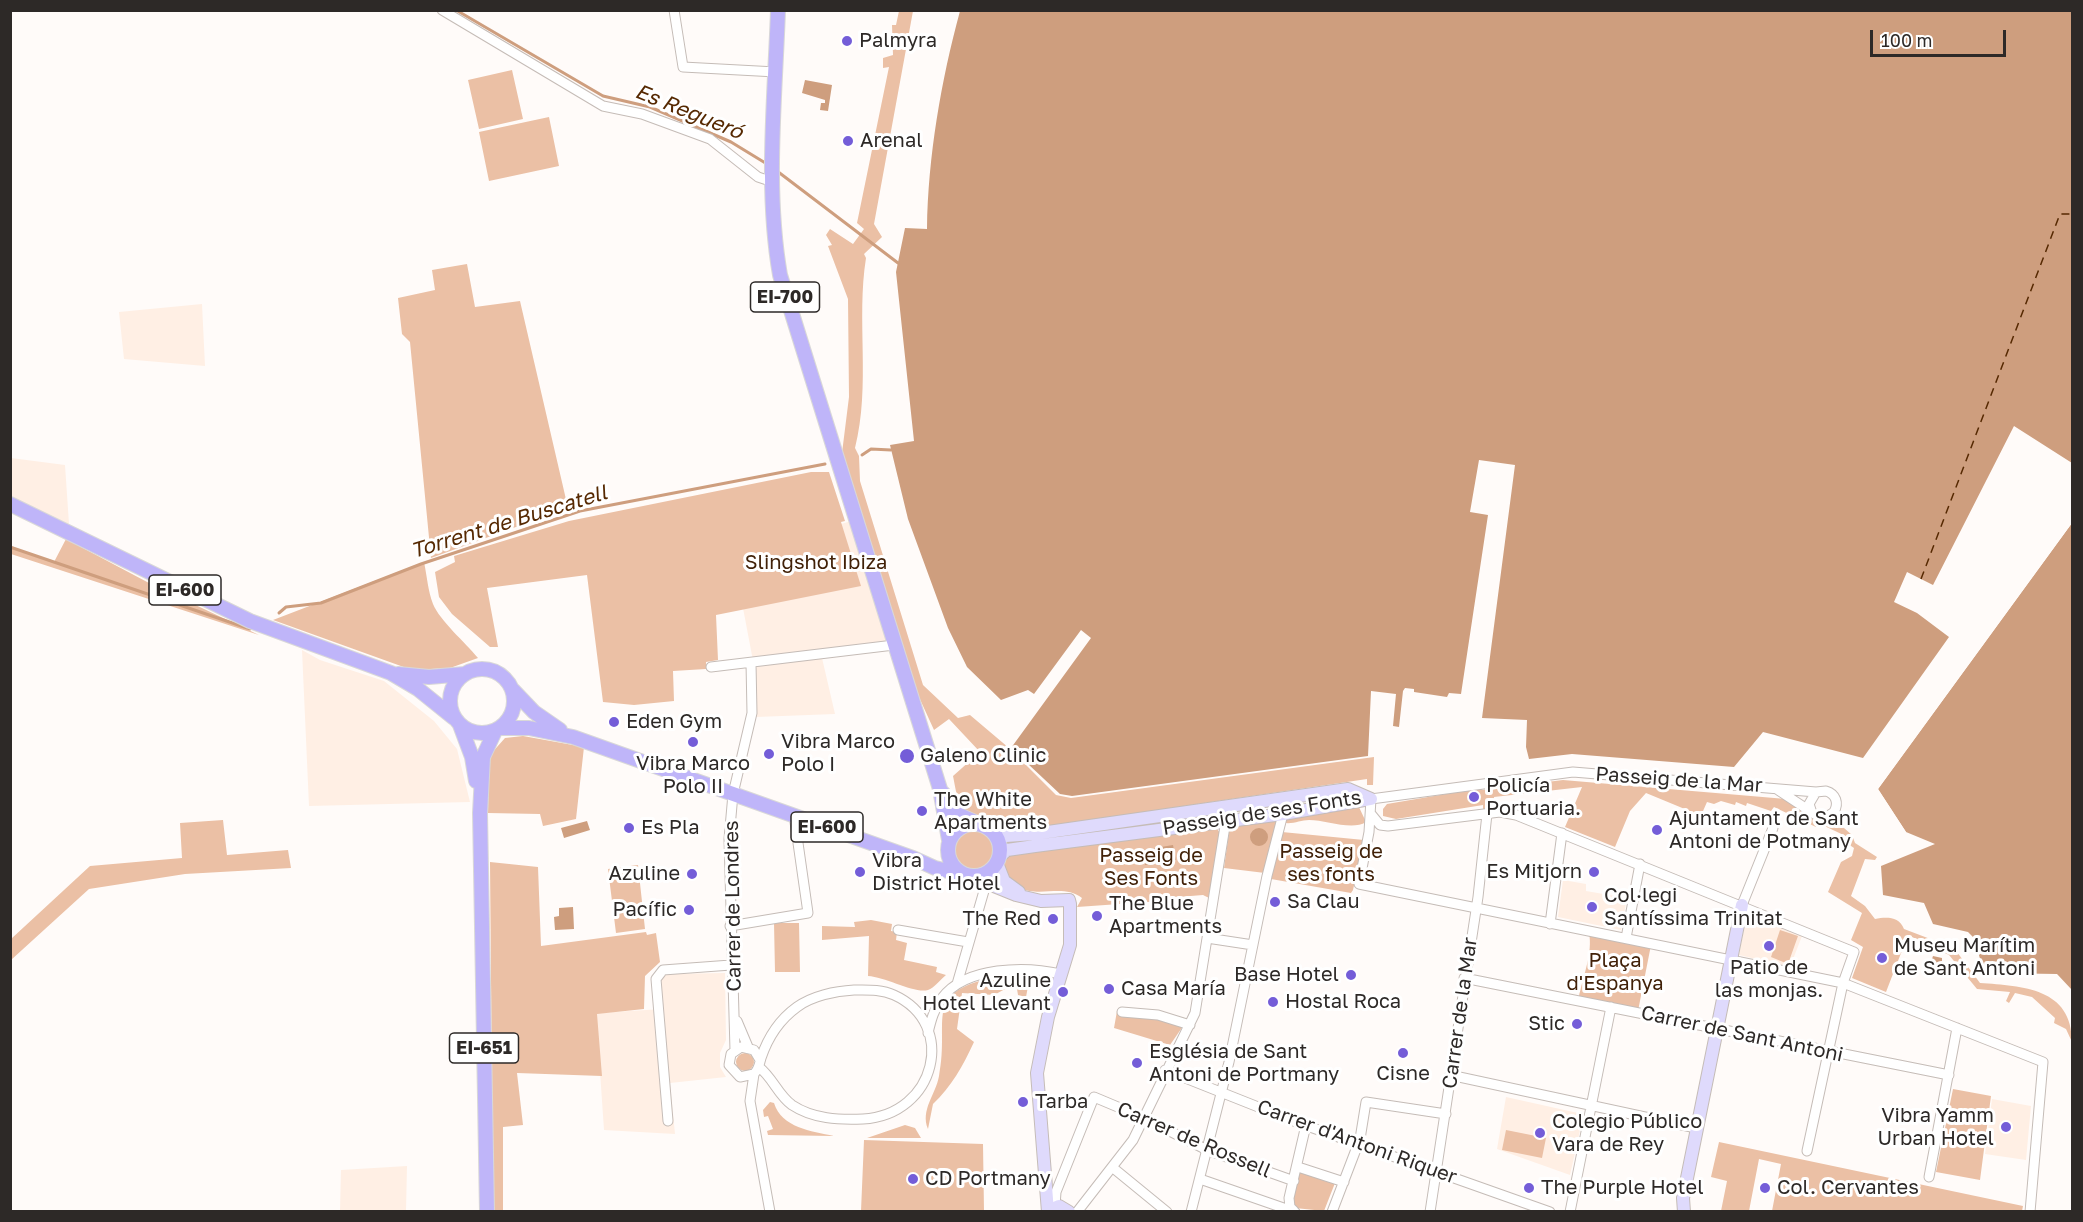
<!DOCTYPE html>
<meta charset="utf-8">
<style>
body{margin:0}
#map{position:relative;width:2083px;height:1222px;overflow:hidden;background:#fffbf9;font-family:"Golos Text",sans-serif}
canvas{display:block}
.frame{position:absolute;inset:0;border:12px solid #2d2927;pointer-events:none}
.scale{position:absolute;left:1870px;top:30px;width:136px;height:27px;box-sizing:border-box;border:3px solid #2d2927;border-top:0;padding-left:8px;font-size:18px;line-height:21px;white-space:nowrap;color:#2d2927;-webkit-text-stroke:4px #fff;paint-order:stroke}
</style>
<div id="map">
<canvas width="2083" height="1222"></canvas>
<div class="frame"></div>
<div class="scale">100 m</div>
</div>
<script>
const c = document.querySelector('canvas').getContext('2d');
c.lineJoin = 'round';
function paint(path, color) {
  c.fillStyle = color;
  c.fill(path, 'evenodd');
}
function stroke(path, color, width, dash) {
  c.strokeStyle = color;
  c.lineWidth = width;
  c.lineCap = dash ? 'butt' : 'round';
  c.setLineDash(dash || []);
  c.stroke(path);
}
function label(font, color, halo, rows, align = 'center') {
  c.font = font + ' "Golos Text",sans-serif';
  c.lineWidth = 6;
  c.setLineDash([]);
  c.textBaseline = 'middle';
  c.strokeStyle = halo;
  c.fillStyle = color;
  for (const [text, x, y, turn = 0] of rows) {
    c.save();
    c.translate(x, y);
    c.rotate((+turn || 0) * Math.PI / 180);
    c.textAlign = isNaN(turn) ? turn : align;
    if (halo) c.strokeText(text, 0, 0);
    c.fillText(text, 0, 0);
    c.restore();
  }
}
const built = new Path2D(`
 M202 304 205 366 124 359 119 312Z
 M11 458 65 465 69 524 11 497Z
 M862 518 904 649 822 658 835 714 756 717 754 666 739 587 778 542Z
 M302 650 320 660 384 681 434 721 457 749 470 802 309 806Z
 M1563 880 1586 884V891L1627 898 1621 930 1558 917Z
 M1747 914 1802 936 1790 967 1739 955Z
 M725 973 726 1040 720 1053V1067L726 1077 670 1083 675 1134 604 1130 596 1013 663 1009 661 979 665 974Z
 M1506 1097 1578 1113 1583 1117 1570 1175 1497 1149Z
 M1992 1099 2031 1106 2026 1160 1985 1154Z
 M407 1166 406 1211H340L341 1170Z`);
const green = new Path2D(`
 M899 11H913L874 224 882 237 864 254 866 258C856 320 871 385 855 448L859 456 860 481 923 685 958 718 970 715 1009 748 1056 795 1071 798 1374 757 1373 785H1367V779L1008 832C996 825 963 814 960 804 956 795 955 785 953 776L980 752 949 719 934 730 918 695 842 453 849 397 848 299 828 246 832 245 826 235 830 229 853 244 864 229 857 223 889 67 883 68V58L893 55 892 25H896Z
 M512 70 523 119 479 129 468 80Z
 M549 117 559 166 489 181 479 132Z
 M467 264 475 307 520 301 568 508 431 558 410 342 402 334 398 298 435 290 432 270Z
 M811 472H829L845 521 841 522 861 586 716 615 718 660 706 662V669L673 671 674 701 634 705 603 702 587 575 487 588 498 647H490L452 614 439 597 435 572 455 562 454 556 569 521Z
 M66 539 149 583 259 635 11 554V547L54 562Z
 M424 562C427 576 428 591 433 604 440 621 465 642 478 658L450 668 412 670 273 620Z
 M523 736 584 747 576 819 543 826 540 814 488 813 489 756 505 738Z
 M1563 780 1786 799 1814 820 1838 819 1836 821 1852 835 1855 843 1877 857 1875 860 1865 859 1851 896 1865 906 1875 919C1886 917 1899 916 1904 929L1954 948 1980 983C2023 986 2072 988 2072 1042L2066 1029 2054 1023 2055 1018 2032 997 2015 993 2009 1003 2006 1001 2010 992 1977 989 1949 955 1908 935 1886 992 1852 978 1863 947 1851 940 1862 913 1828 892 1841 862 1852 856 1854 848 1848 844 1850 838 1818 823 1816 827 1774 807 1771 811 1747 803 1746 806 1736 802 1735 805 1721 801 1714 804 1707 802 1696 827 1691 826 1692 812 1646 793 1630 811 1615 847 1565 827 1582 787 1494 797 1495 809 1463 812 1483 809V805L1396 819 1383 816V809L1387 804 1481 788 1482 790Z
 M1358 805 1366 822C1352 831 1326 820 1309 820 1301 820 1294 824 1285 823L1288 815Z
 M1222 812 1221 818 1007 848 1005 840Z
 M1278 819 1265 873 1224 868 1230 825Z
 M223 820 227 855 288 850 291 868 185 874 89 889 11 960V939L90 866 182 858 180 823Z
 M1215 826 1220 833 1209 898 1203 895 1166 898 1162 901 1077 907 1082 898C1057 879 1025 910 1002 869L1008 855Z
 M954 850a20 20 0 1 1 40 0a20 20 0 1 1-40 0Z
 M1282 832 1364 840 1353 890 1351 893 1271 879Z
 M490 862 538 867 541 946 646 932 647 935 656 933 660 962 645 976 644 1009 597 1014 602 1076 517 1073 523 1125 503 1127V1212L493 1211Z
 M638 865 645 929 616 933 608 869Z
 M871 920 892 924 891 931 897 932 896 940 907 943 904 960 937 967 936 972 946 975C941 979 934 988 928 990 915 994 886 977 868 976L869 936 822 940V926L855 927 854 922Z
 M774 923H799L800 972H775Z
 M1780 930 1798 936 1788 964 1771 957Z
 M1589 933 1651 945 1638 1011 1576 998 1579 996C1583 977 1593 952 1589 933Z
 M1000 976H1030L1026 997 1018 995 1017 989 1007 988 994 995 962 993 957 1029 974 1042C963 1066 951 1087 933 1104L928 1129C920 1110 936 1094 939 1076 951 1018 919 992 1000 976Z
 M1128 1010 1162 1012 1188 1019 1170 1045 1114 1028 1117 1011Z
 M736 1062a9 9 0 1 1 18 0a9 9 0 1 1-18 0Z
 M1953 1089 1991 1096 1980 1180 1936 1172Z
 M770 1102 774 1103C782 1128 811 1131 834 1136L768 1135 767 1131 773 1129 768 1116 764 1117 763 1110Z
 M905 1125 915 1128 921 1138H867Z
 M1506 1130 1546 1138 1542 1158 1502 1150Z
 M864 1140 983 1144 984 1211H861Z
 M1719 1142 2023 1206 2022 1211H1772L1781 1164 1759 1159 1749 1211H1721L1727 1181 1711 1177Z
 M1300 1170 1335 1183 1324 1211 1295 1208 1291 1199Z`);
const water = new Path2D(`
 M960 11H2072V463L2014 426 1933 585 1907 572 1894 602 1917 613 1949 637 1863 758 1763 732 1734 767 1572 754 1529 759 1526 747 1527 720 1482 718 1515 465 1479 460 1470 512 1488 515 1461 694 1449 693 1447 697 1414 692V689L1405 688 1403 691 1399 727 1393 726 1396 694 1371 691 1368 756 1072 796 1060 794 1011 748 1091 638 1081 630 1034 694 1028 690 1001 700 967 667 948 628 908 519 890 445 914 441 896 272 905 228 927 229C928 156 941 81 960 11Z
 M805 80 832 85 828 111 820 110 821 103H825V100L802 93Z
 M2072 523V990L2057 974 1992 973 1983 969 1974 938 1968 932 1933 924 1924 903 1883 895 1881 866 1935 844 1906 832 1878 789Z
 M587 821 590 830 564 838 561 828Z
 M1250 837a9 9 0 1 1 18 0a9 9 0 1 1-18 0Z
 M1173 845 1176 860 1145 865 1143 850Z
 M573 907 574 929 555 930 554 917 559 916V908Z
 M1933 956 1942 958V962L1950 968 1947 976 1936 975 1928 969 1931 961H1935L1932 959Z`);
const pier = new Path2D(`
 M2072 520V523L1878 789 1906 832 1904 834 1875 788Z`);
const stream = new Path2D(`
 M456 10 603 96 650 107 731 142 767 164
 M777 171 898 263
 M862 455 871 449 891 450
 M10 547 250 629
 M279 613 286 607 321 603 421 564 580 511 825 464`);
const ferry = new Path2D(`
 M1921 579 2060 214H2072`);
const street = new Path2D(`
 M442 10 603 106 642 114 710 139 758 177 773 182
 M674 10 683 67 776 72
 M711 667 894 645
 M1778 790 1819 817 1825 818 1834 812C1839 803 1836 794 1826 791L1816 792 1809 804 1811 810
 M1816 792 1573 772 1371 799 1369 832 1359 884 1843 983 2043 1062 2030 1212
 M1371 814 1380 825 1388 826 1500 812 1516 815 1854 952 1843 983 1807 1151
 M1742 905 1773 828
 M1550 924 1562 833
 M730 926 808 913 794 815
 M898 930 968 942
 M1207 938 1253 945
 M1626 938 1640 864
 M1464 978 1949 1075
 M957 984 986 884
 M1122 1012 1158 1015 1190 1025
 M737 1021 748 1047
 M928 1033C931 1020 934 1009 942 998 966 966 1026 966 1061 974
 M735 1050 729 839 733 794 752 713 751 663
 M759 1067C773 1078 778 1095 792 1105 813 1119 839 1120 863 1119 936 1115 958 1024 894 995 881 989 867 990 854 990 835 991 812 996 797 1007 779 1020 768 1037 761 1058 759 1065 759 1069 754 1074L740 1077 729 1065 731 1054 741 1047 754 1050 760 1060
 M1165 1070 1296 1122 1550 1212
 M754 1074 750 1101 770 1212
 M1450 1075 1696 1128
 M668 1121 656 979 663 970 731 965
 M1112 1167 1167 1212
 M1298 1167 1344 1182
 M1929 1177 1957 1028
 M1200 1179 1295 1212
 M1055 1206 1056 1192 1094 1097 1144 1118 1207 1150 1294 1181
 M1294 1211 1290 1207 1289 1198 1306 1125
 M1077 1212 1133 1140 1195 1013 1226 820
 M1191 1212 1229 1062 1267 876 1283 814
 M1332 1212 1360 1139 1366 1102 1446 1114
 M1430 1212 1478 897 1487 814
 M1570 1212 1611 1007`);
const secondary = new Path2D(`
 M995 834 1006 836 1034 834 1348 789 1371 799
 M999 857 1007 850 1035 846 1283 814 1370 799
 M997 863 1004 881 1019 892
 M969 876 1016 895 1041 901 1069 900 1070 904V945L1048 1017 1037 1073 1048 1212
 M1048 1211 1059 1206 1069 1212
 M1684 1212 1683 1198 1742 905`);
const primary = new Path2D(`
 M778 10C775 98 765 189 780 275L940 789 949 840
 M10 504 250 621 391 673 418 689 454 718
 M450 701a32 32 0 1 1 64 0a32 32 0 1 1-64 0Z
 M398 674 429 677 465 674
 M513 690 534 712 560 730
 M460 725 472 757 476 781
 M500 728H529L573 737 913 858 935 868 965 875
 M943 793 959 815 977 823
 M948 850a26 26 0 1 1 52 0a26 26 0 1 1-52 0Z
 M487 1212 480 813 483 757 495 731`);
const markers = [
 [847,41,6,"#745dd8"],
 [848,141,6,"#745dd8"],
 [614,722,6,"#745dd8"],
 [693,742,6,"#745dd8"],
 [769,754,6,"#745dd8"],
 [907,756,8,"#745dd8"],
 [1474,797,6,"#745dd8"],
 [922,811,6,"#745dd8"],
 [629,828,6,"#745dd8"],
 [1657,830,6,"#745dd8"],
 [860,872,6,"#745dd8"],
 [1594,872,6,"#745dd8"],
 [692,874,6,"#745dd8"],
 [1275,902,6,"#745dd8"],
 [1592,907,6,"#745dd8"],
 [689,910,6,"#745dd8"],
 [1097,916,6,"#745dd8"],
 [1053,919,6,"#745dd8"],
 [1769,946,6,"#745dd8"],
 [1882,958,6,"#745dd8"],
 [1351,975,6,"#745dd8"],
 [1109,989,6,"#745dd8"],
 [1063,992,6,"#745dd8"],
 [1273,1002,6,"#745dd8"],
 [1577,1024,6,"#745dd8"],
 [1403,1053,6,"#745dd8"],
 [1137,1063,6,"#745dd8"],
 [1023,1102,6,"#745dd8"],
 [2006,1127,6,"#745dd8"],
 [1540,1133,6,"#745dd8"],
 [913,1179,6,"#745dd8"],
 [1529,1188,6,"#745dd8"],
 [1765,1188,6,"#745dd8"]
];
const shields = [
 [785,297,69],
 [185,590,72],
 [827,827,72],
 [484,1048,69]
];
const shieldNames = [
 ["EI-700",785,297],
 ["EI-600",185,590],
 ["EI-600",827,827],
 ["EI-651",484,1048]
];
const poiNames = [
 ["Palmyra",859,41],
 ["Arenal",860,141],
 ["Eden Gym",626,722],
 ["Vibra Marco",781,742],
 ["Polo I",781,765],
 ["Galeno Clinic",920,756],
 ["Vibra Marco",693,764,"center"],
 ["Polo II",693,787,"center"],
 ["Policía",1486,786],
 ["Portuaria.",1486,809],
 ["The White",934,800],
 ["Apartments",934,823],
 ["Ajuntament de Sant",1669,819],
 ["Antoni de Potmany",1669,842],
 ["Es Pla",641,828],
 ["Vibra",872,861],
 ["District Hotel",872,884],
 ["Es Mitjorn",1582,872,"right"],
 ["Azuline",680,874,"right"],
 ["Col·legi",1604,896],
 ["Santíssima Trinitat",1604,919],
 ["Sa Clau",1287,902],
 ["The Blue",1109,904],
 ["Apartments",1109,927],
 ["Pacífic",677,910,"right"],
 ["The Red",1041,919,"right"],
 ["Museu Marítim",1894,946],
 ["de Sant Antoni",1894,969],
 ["Patio de",1769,968,"center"],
 ["las monjas.",1769,991,"center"],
 ["Base Hotel",1339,975,"right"],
 ["Azuline",1051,981,"right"],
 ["Hotel Llevant",1051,1004,"right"],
 ["Casa María",1121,989],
 ["Hostal Roca",1285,1002],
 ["Stic",1565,1024,"right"],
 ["Església de Sant",1149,1052],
 ["Antoni de Portmany",1149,1075],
 ["Cisne",1403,1074,"center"],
 ["Tarba",1035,1102],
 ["Vibra Yamm",1994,1116,"right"],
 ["Urban Hotel",1994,1139,"right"],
 ["Colegio Público",1552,1122],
 ["Vara de Rey",1552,1145],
 ["CD Portmany",925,1179],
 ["The Purple Hotel",1541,1188],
 ["Col. Cervantes",1777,1188]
];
const parkNames = [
 ["Slingshot Ibiza",816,563],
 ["Passeig de",1331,852],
 ["ses fonts",1331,875],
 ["Passeig de",1151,856],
 ["Ses Fonts",1151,879],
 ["Plaça",1615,961],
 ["d'Espanya",1615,984]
];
const streetNames = [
 ["Passeig de la Mar",1679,780,4],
 ["Passeig de ses Fonts",1262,813,-9],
 ["Carrer de Londres",733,906,-91],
 ["Carrer de la Mar",1460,1013,-82],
 ["Carrer de Sant Antoni",1742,1034,12],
 ["Carrer de Rossell",1194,1140,23],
 ["Carrer d'Antoni Riquer",1357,1142,20]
];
const waterNames = [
 ["Es Regueró",689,112,22],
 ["Torrent de Buscatell",509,522,-17]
];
paint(built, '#ffefe4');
paint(green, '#ebc0a5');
paint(water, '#ce9e7e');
paint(pier, '#fffbf9');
stroke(stream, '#ce9e7e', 3);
stroke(ferry, '#562902', 1.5, [8, 6]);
stroke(street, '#c5bcb7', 11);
stroke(secondary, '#c5bcb7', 14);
stroke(primary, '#d9d8d8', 16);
stroke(street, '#fff', 9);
stroke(secondary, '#dfdafc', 12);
stroke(primary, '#bfb5f9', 14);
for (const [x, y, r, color] of markers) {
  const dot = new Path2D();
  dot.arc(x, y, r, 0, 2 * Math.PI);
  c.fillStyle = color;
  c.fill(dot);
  stroke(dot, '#fff', 2);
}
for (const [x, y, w] of shields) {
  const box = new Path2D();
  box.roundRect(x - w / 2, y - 15, w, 30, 4.5);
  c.fillStyle = '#fff';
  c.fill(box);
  stroke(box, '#2d2927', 1.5);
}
label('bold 18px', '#2d2927', null, shieldNames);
label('20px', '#2d2927', '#fff', poiNames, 'left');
label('20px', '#412108', '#fff', parkNames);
label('20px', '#2d2927', '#fff', streetNames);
label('italic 21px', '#562902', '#fff', waterNames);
</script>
